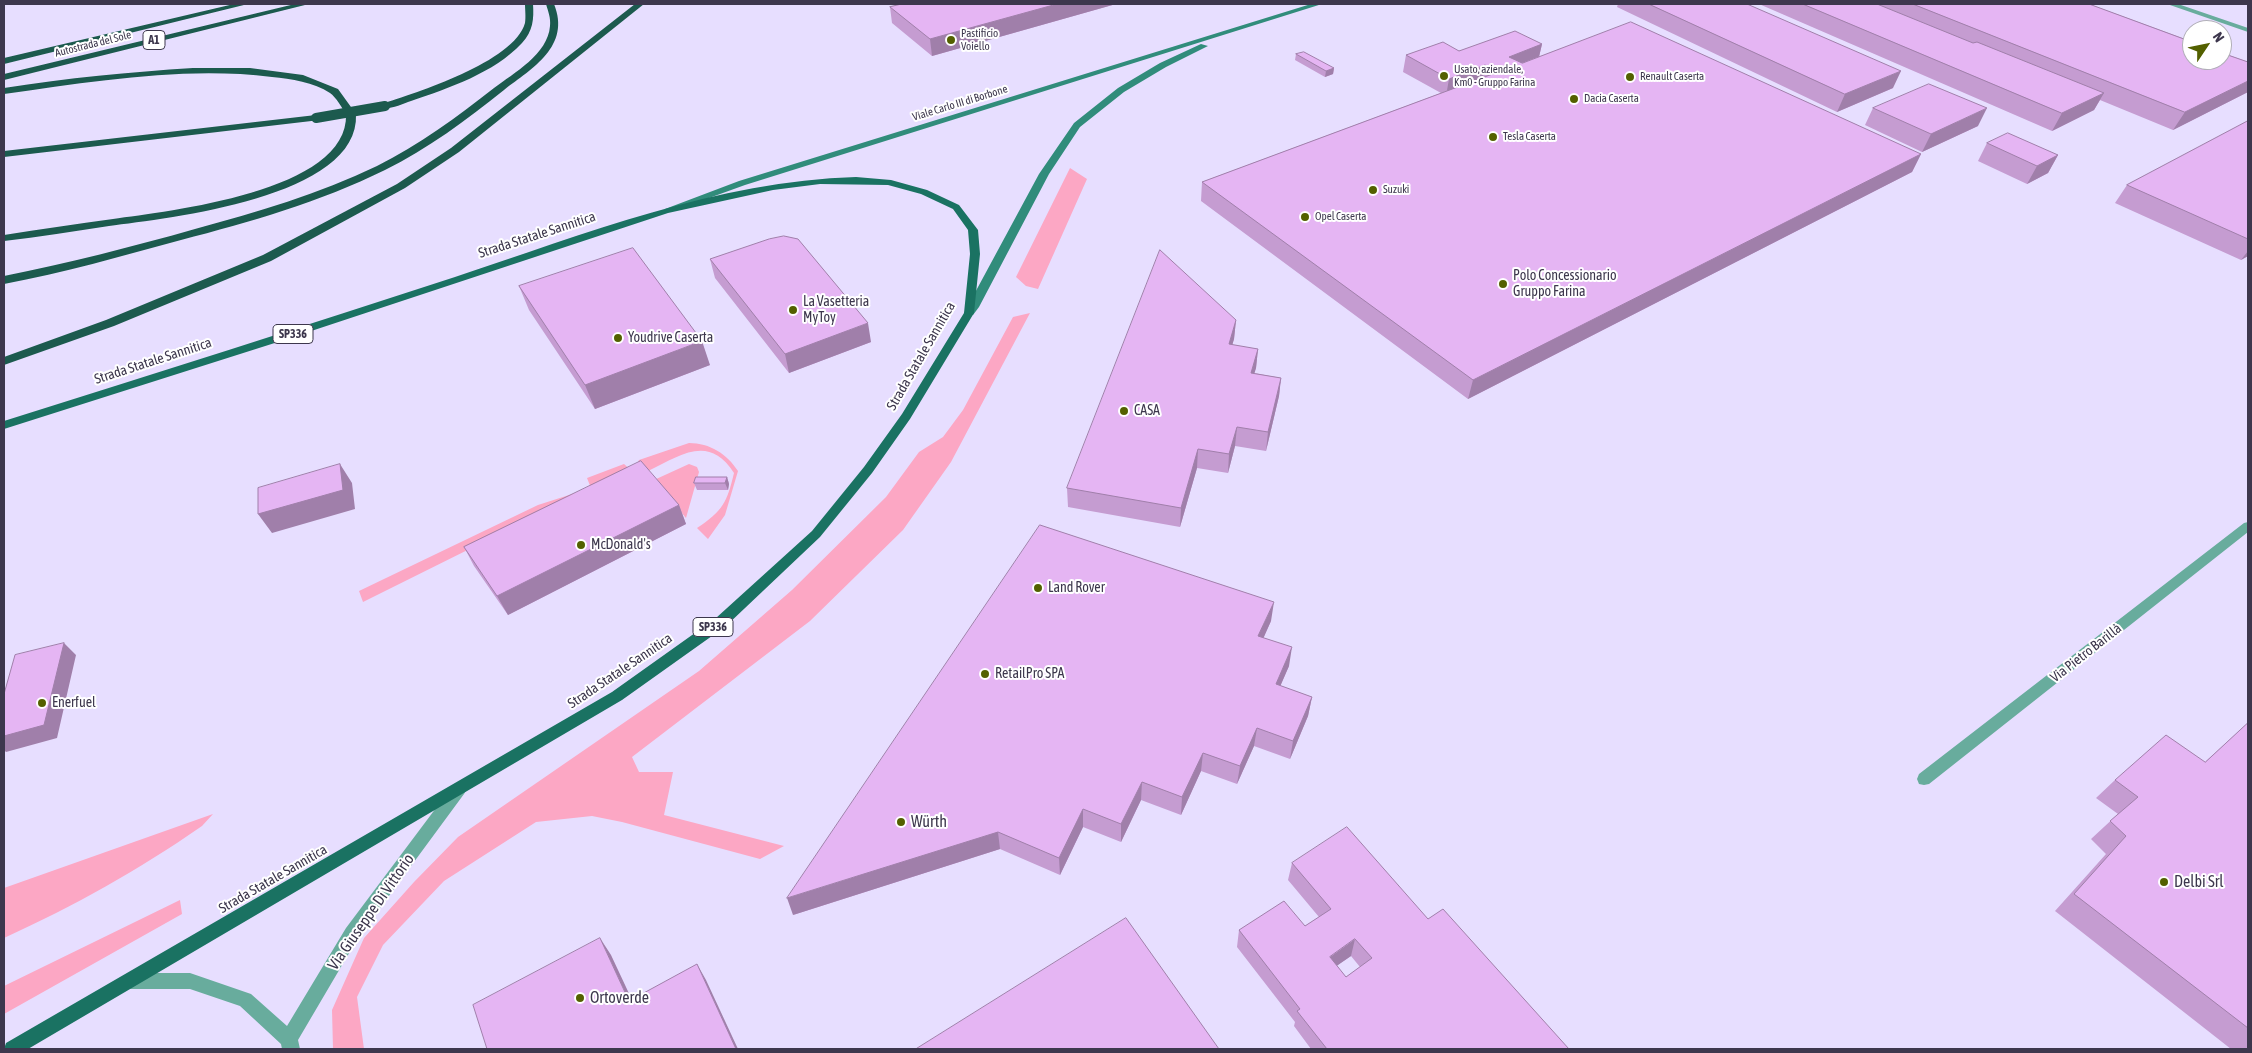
<!DOCTYPE html>
<meta charset="utf-8">
<style>
body{margin:0}
#map{position:relative;width:2252px;height:1053px;overflow:hidden;background:#e7deff;font-family:"Asap Condensed",sans-serif}
canvas{display:block}
.frame{position:absolute;inset:0;border:5px solid #3d374d;pointer-events:none}
.north{position:absolute;left:2182px;top:20px;width:50px;height:50px;box-sizing:border-box;background:#fff;border:1px solid #b1afb8;border-radius:50%;rotate:56deg;font-size:14px;font-weight:700;line-height:20px;text-align:center;color:#3d374d}
.north::after{content:'';display:block;margin:auto;width:18px;height:22px;background:#536000;clip-path:polygon(50% 0,100% 100%,50% 72%,0 100%)}
</style>
<div id="map">
<canvas width="2252" height="1053"></canvas>
<div class="frame"></div>
<div class="north">N</div>
</div>
<script>
const c = document.querySelector('canvas').getContext('2d');
c.lineJoin = 'round';
function paint(path, color) {
  c.fillStyle = color;
  c.fill(path, 'evenodd');
}
function stroke(path, color, width, dash) {
  c.strokeStyle = color;
  c.lineWidth = width;
  c.lineCap = dash ? 'butt' : 'round';
  c.setLineDash(dash || []);
  c.stroke(path);
}
function label(font, color, halo, rows, align = 'center') {
  c.font = font + ' "Asap Condensed",sans-serif';
  c.lineWidth = 4;
  c.setLineDash([]);
  c.textBaseline = 'middle';
  c.strokeStyle = halo;
  c.fillStyle = color;
  for (const [text, x, y, turn = 0] of rows) {
    c.save();
    c.translate(x, y);
    c.rotate((+turn || 0) * Math.PI / 180);
    c.textAlign = isNaN(turn) ? turn : align;
    if (halo) c.strokeText(text, 0, 0);
    c.fillText(text, 0, 0);
    c.restore();
  }
}
const green = new Path2D(`
 M1070 168 1087 179 1038 289 1026 286 1016 277Z
 M1030 313 951 462 903 530 810 621 632 757 639 772H673L664 815 784 846 760 859 622 822 592 816 536 822 444 881 383 945 357 997 364 1049H333L332 1010 364 938 414 882 458 837 699 671 792 590 886 497 919 452 943 437 963 410 1013 317Z
 M689 443C710 443 727 454 738 471L725 515 708 539 697 528C723 511 727 502 734 473 709 434 681 455 648 471L638 462 639 460Z
 M624 464 632 471 552 508 363 602 359 591 538 505 591 488 587 478Z
 M689 464 697 467 699 472 686 518 654 480Z
 M213 814 202 826C137 871 76 905 4 938V888Z
 M180 900 182 914 4 1014V986Z`);
const minor = new Path2D(`
 M2167 4H2178L2248 28V32Z
 M2248 522V532L1929 784 1924 785 1919 784 1917 779 1919 774 2244 523Z
 M459 783 464 784 467 789 464 794 358 938 298 1040 300 1049H282L281 1044 240 1006 190 989H131L125 987 123 981 125 975 131 973H190L251 994 287 1026 346 928 454 784Z`);
const secondary = new Path2D(`
 M1311 4H1322L745 185 673 211H667L665 209 739 181Z
 M1201 44 1208 46 1166 67 1124 92 1080 127 1049 174 979 307 973 315H965L964 313 1039 174 1074 123 1118 88 1160 63Z`);
const primary = new Path2D(`
 M856 177 891 180 927 190 959 205 978 230 980 254 974 313 910 419 872 473 820 537 726 626 622 700 28 1049H4L6 1043 612 692 716 618 812 531 864 467 902 414 964 313 970 254 968 230 953 209 921 194 888 185 820 184 773 190 668 213 281 341 4 429V421C154 374 305 326 455 277 585 234 717 181 856 177Z`);
const motorway = new Path2D(`
 M234 4H248L4 64V58Z
 M295 4H309L4 80V74Z
 M525 4H533C534 19 533 31 522 43 494 73 449 88 411 101 402 104 390 110 381 108V104C416 93 514 62 525 23 526 17 525 9 525 4Z
 M546 4H554C571 46 533 68 504 90 466 120 428 149 385 170 320 202 250 222 181 240 122 256 63 273 4 284V276C68 263 132 247 195 229 257 212 319 194 377 166 419 145 457 117 494 88 514 73 548 54 550 26 551 18 548 11 546 4Z
 M635 4H644L459 152 405 188 271 261 114 326 4 365V357L106 320 263 255 397 184 451 148Z
 M193 68H250L303 75 338 89 356 114C360 198 168 218 109 226 74 231 39 237 4 241V235C40 229 77 224 113 219 168 211 349 192 346 114 342 108 336 97 330 93 314 82 291 79 272 77 183 66 92 82 4 94V88C67 78 130 72 193 68Z
 M316 115 320 116V120L4 157V151Z`);
const motorwayBridge = new Path2D(`
 M316 118 385 106`);
const wall = new Path2D(`
 M902 4H1116L932 56 892 23 890 7Z
 M1618 4H1747L1893 88 1837 112 1617 7Z
 M1759 4H2089L2248 62V92L2173 130 2100 100 2094 110 2052 131Z
 M1542 44 1539 57 1921 154 1912 172 1468 399 1201 201 1202 182 1441 93 1403 72 1406 55Z
 M1296 54 1334 68 1333 74 1325 77 1295 60Z
 M1873 108 1978 126 1922 152 1865 125Z
 M2248 121V256L2241 260 2115 203 2127 185Z
 M1987 143 2058 155 2048 173 2027 184 1978 161Z
 M710 259 871 342 789 373 715 278Z
 M519 286 710 365 595 409 529 310Z
 M1236 320 1234 339 1232 345 1258 349 1256 368 1254 373 1281 378 1279 396 1266 451 1235 446 1228 473 1197 468 1180 527 1068 507 1067 488Z
 M727 477 729 484 728 490H697L694 483Z
 M679 505 686 524 508 615 474 566 464 547Z
 M1271 621 1263 638 1289 666 1280 686 1312 697 1308 716 1290 759 1254 746 1237 784 1201 771 1181 815 1141 800 1121 842 1083 827 1060 875 1000 849 793 915Z
 M2248 723V1049H2231L2055 911 2106 854 2091 839 2118 814 2096 798 2115 780 2205 762Z
 M1292 863 1428 919 1569 1049H1311L1294 1026 1295 1022 1237 947 1239 930 1305 926 1319 917 1288 880ZM1351 956 1360 967 1346 977 1336 966Z`);
const shadedWall = new Path2D(`
 M1057 4H1116L932 56 930 39Z
 M1542 44 1538 61 1505 74 1509 57Z
 M1485 65 1482 83 1446 96 1449 79Z
 M1334 68 1333 74 1325 77 1326 71Z
 M1901 71 1893 88 1837 112 1845 94Z
 M2248 81V92L2173 130 2185 112Z
 M2104 93 2094 110 2052 131 2062 113Z
 M1987 108 1978 126 1922 152 1931 134Z
 M1921 154 1912 172 1468 399 1473 380Z
 M2058 155 2048 173 2027 184 2037 166Z
 M2248 251V256L2241 260Z
 M1236 320 1234 339 1227 363 1229 344Z
 M868 323 871 342 789 373 785 354Z
 M702 341 710 365 595 409 585 385Z
 M1258 349 1256 368 1249 392 1251 373Z
 M1281 378 1279 396 1266 451 1268 432Z
 M1237 427 1235 446 1228 473 1229 454Z
 M1198 449 1197 468 1180 527 1181 508Z
 M340 464 352 483 355 509 272 533 258 514Z
 M727 477 729 484 728 490 725 483Z
 M679 505 686 524 508 615 497 596Z
 M1274 602 1271 621 1256 655 1258 636Z
 M64 643 76 655 57 738 6 752 4 750V736Z
 M1292 647 1289 666 1273 703 1276 684Z
 M1312 697 1308 716 1290 759 1293 741Z
 M1257 728 1254 746 1237 784 1240 766Z
 M1203 753 1201 771 1181 815 1182 797Z
 M1142 782 1141 800 1121 842V824Z
 M1083 809V827L1060 875 1059 858Z
 M998 832 1000 849 793 915 787 898Z
 M600 938 611 955 640 1017 629 1001Z
 M1355 939 1351 956 1325 974 1330 957Z
 M697 964 706 980 738 1049H736Z`);
const building = new Path2D(`
 M902 4H1057L930 39 890 7Z
 M1649 4H1747L1901 71 1845 94Z
 M1803 4H1877L1973 43 1977 42 2104 93 2062 113Z
 M1913 4H2089L2192 42V60H2222V53L2248 62V81L2185 112Z
 M1631 22 1921 154 1473 380 1202 182 1498 72 1485 65 1449 79 1406 55 1443 42 1459 51 1515 31 1542 44 1509 57 1522 63Z
 M1304 52 1334 68 1326 71 1296 54Z
 M1929 84 1987 108 1931 134 1873 108Z
 M2248 121V239L2127 185Z
 M2008 133 2058 155 2037 166 1987 143Z
 M784 236 798 239 868 323 785 354 710 259 769 239Z
 M633 248 702 341 585 385 519 286Z
 M1160 250 1236 320 1229 344 1258 349 1251 373 1281 378 1268 432 1237 427 1229 454 1198 449 1181 508 1067 488Z
 M641 461 679 505 497 596 464 547Z
 M340 464 343 490 258 514V488Z
 M696 477H727L725 483H694Z
 M1040 525 1274 602 1258 636 1292 647 1276 684 1312 697 1293 741 1257 728 1240 766 1203 753 1182 797 1142 782 1121 824 1083 809 1059 858 998 832 787 898Z
 M64 643 44 725 4 736V694L15 655Z
 M2248 723V1028L2074 894 2126 836 2110 821 2138 797 2115 780 2166 735 2205 762Z
 M1347 827 1428 919 1443 909 1569 1049H1327L1297 1011 1300 1009 1239 930 1284 901 1305 926 1331 909 1292 863ZM1355 939 1372 958 1346 977 1330 957Z
 M1126 918 1219 1049H916Z
 M600 938 629 1001 697 964 736 1049H487L473 1005Z`);
const markers = [
 [951,40,5,"#536000"],
 [1444,76,5,"#536000"],
 [1630,77,5,"#536000"],
 [1574,99,5,"#536000"],
 [1493,137,5,"#536000"],
 [1373,190,5,"#536000"],
 [1305,217,5,"#536000"],
 [1503,284,5,"#536000"],
 [793,310,5,"#536000"],
 [618,338,5,"#536000"],
 [1124,411,5,"#536000"],
 [581,545,5,"#536000"],
 [1038,588,5,"#536000"],
 [985,674,5,"#536000"],
 [42,703,5,"#536000"],
 [901,822,5,"#536000"],
 [2164,882,5,"#536000"],
 [580,998,5,"#536000"]
];
const farPoinames = [
 ["Pastificio",961,34],
 ["Voiello",961,47],
 ["Usato, aziendale,",1454,70],
 ["Km0 - Gruppo Farina",1454,83],
 ["Renault Caserta",1640,77],
 ["Dacia Caserta",1584,99],
 ["Tesla Caserta",1503,137],
 ["Suzuki",1383,190],
 ["Opel Caserta",1315,217]
];
const farStreetnames = [
 ["Autostrada del Sole",93,44,-14],
 ["Viale Carlo III di Borbone",960,103,-17]
];
const shields = [
 [154,40,22],
 [293,334,40],
 [713,627,40]
];
const shieldNames = [
 ["A1",154,40],
 ["SP336",293,334],
 ["SP336",713,627]
];
const streetNames = [
 ["Strada Statale Sannitica",537,235,-18],
 ["Strada Statale Sannitica",921,356,-60],
 ["Strada Statale Sannitica",153,361,-18],
 ["Via Pietro Barillà",2086,653,-38],
 ["Strada Statale Sannitica",620,671,-34],
 ["Strada Statale Sannitica",273,879,-30]
];
const poiNames = [
 ["Polo Concessionario",1513,276],
 ["Gruppo Farina",1513,292],
 ["La Vasetteria",803,302],
 ["MyToy",803,318],
 ["Youdrive Caserta",628,338],
 ["CASA",1134,411],
 ["McDonald's",591,545],
 ["Land Rover",1048,588],
 ["RetailPro SPA",995,674],
 ["Enerfuel",52,703]
];
const nearPoinames = [
 ["Würth",911,822],
 ["Delbi Srl",2174,882],
 ["Ortoverde",590,998]
];
const nearStreetnames = [
 ["Via Giuseppe Di Vittorio",371,912,-55]
];
paint(green, '#fca7c4');
paint(minor, '#68ac9d');
paint(secondary, '#318c7b');
paint(primary, '#1a7262');
paint(motorway, '#1c5a4e');
stroke(motorwayBridge, '#1c5a4e', 10);
paint(wall, '#c59cd1');
paint(shadedWall, '#a07faa');
paint(building, '#e5b5f3');
stroke(building, '#a07faa', 1);
for (const [x, y, r, color] of markers) {
  const dot = new Path2D();
  dot.arc(x, y, r, 0, 2 * Math.PI);
  c.fillStyle = color;
  c.fill(dot);
  stroke(dot, '#fff', 2);
}
label('11px', '#3d374d', '#fff', farPoinames, 'left');
label('11px', '#3d374d', '#fff', farStreetnames);
for (const [x, y, w] of shields) {
  const box = new Path2D();
  box.roundRect(x - w / 2, y - 9.5, w, 19, 4);
  c.fillStyle = '#fff';
  c.fill(box);
  stroke(box, '#3d374d', 1);
}
label('bold 12px', '#3d374d', null, shieldNames);
label('14px', '#3d374d', '#fff', streetNames);
label('14px', '#3d374d', '#fff', poiNames, 'left');
label('16px', '#3d374d', '#fff', nearPoinames, 'left');
label('16px', '#3d374d', '#fff', nearStreetnames);
</script>
